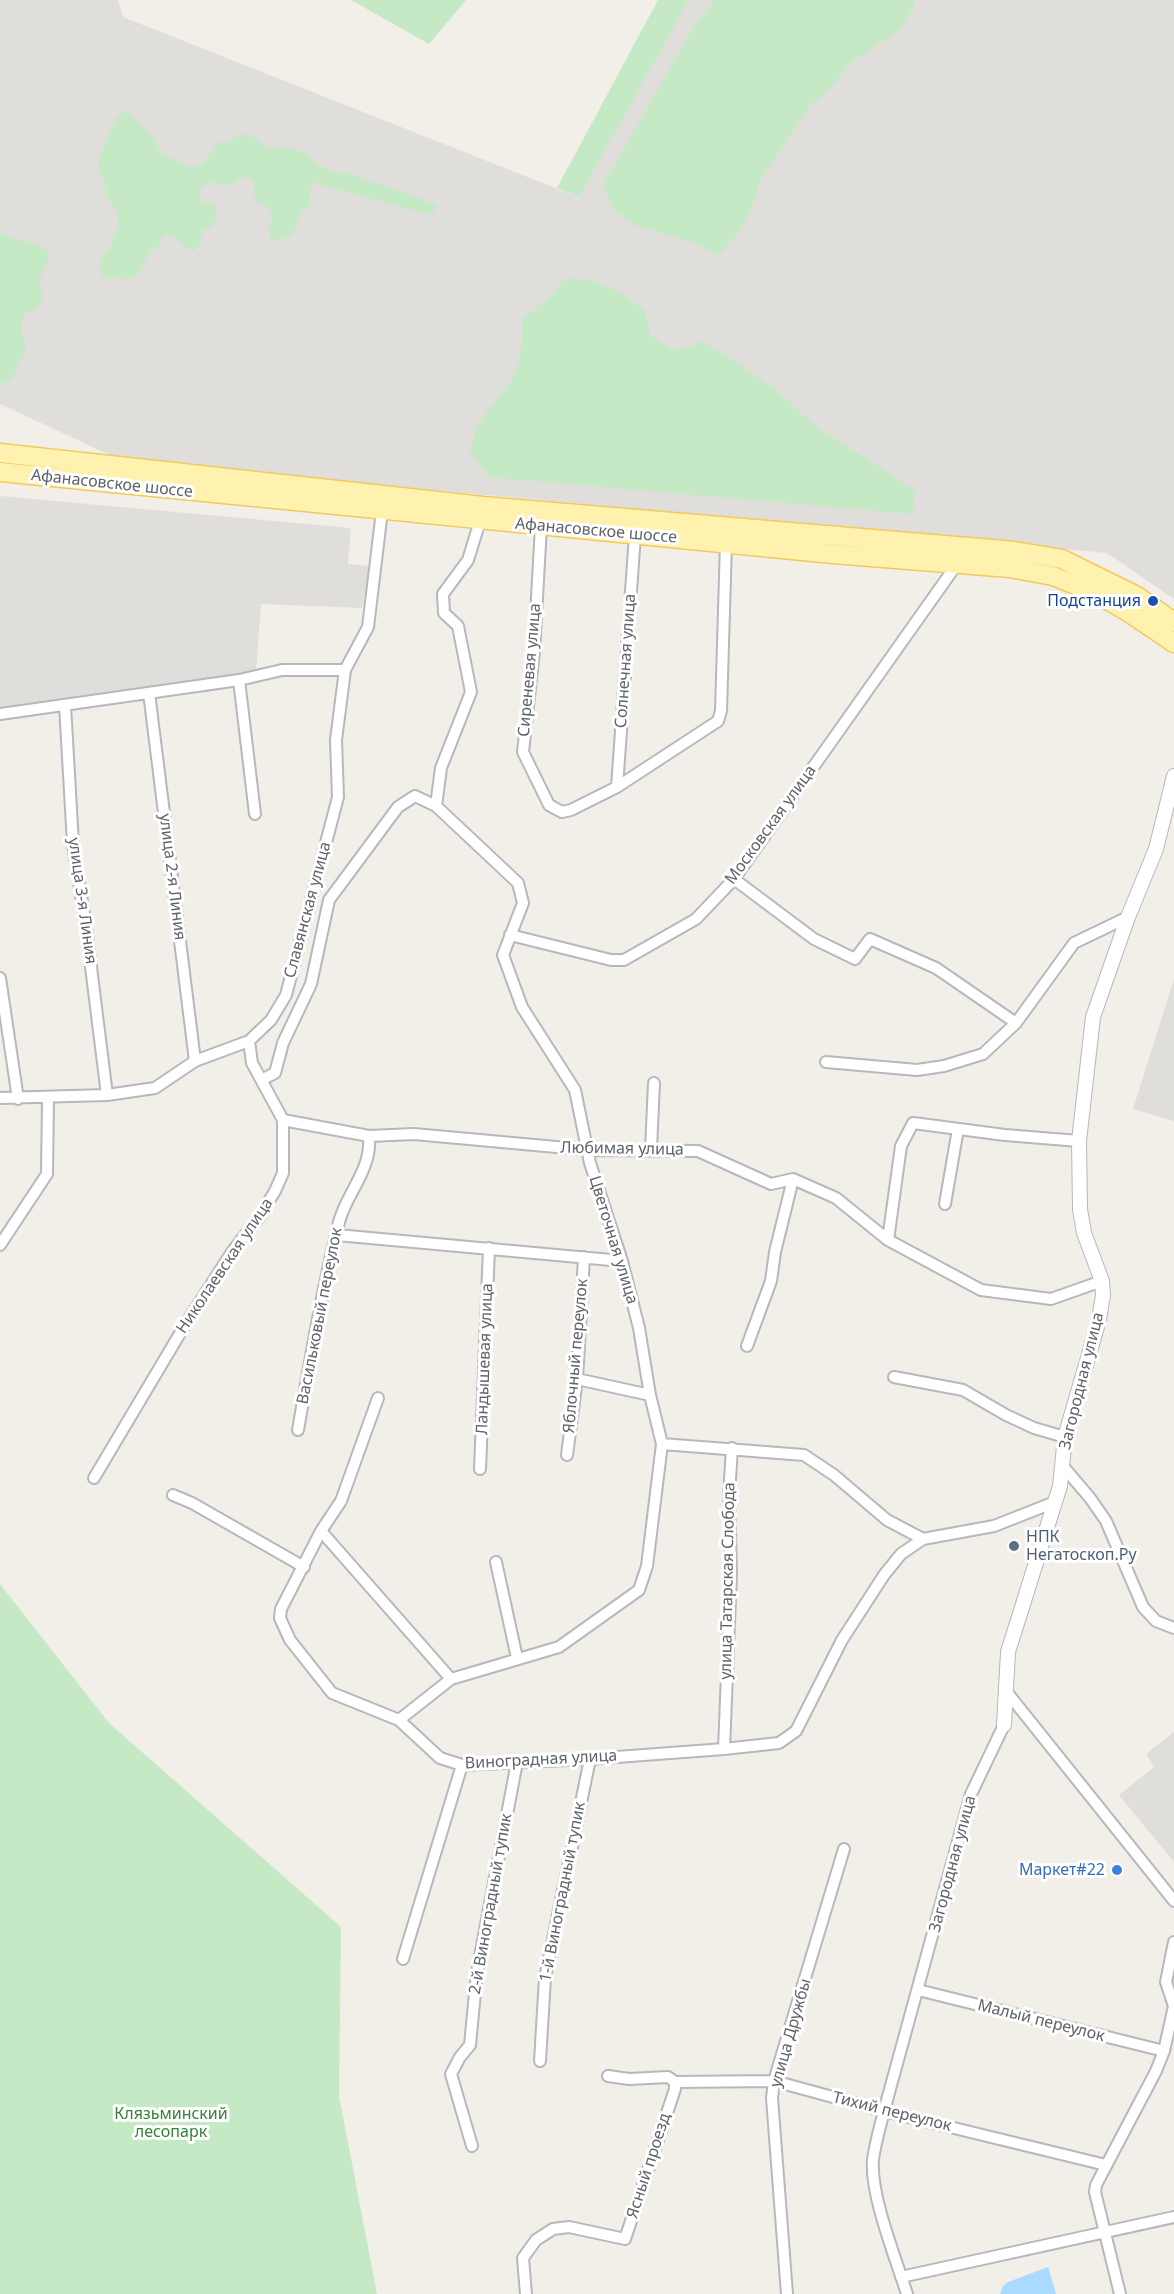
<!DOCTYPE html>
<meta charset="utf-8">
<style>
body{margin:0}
canvas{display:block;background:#f1efe8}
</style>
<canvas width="1174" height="2294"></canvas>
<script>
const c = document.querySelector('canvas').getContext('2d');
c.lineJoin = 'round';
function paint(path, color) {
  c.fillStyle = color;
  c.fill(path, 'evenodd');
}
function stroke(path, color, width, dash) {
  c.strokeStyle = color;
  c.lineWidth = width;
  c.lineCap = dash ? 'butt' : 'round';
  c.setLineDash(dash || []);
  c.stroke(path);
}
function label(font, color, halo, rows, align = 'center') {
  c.font = font + ' "Noto Sans",sans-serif';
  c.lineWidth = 6;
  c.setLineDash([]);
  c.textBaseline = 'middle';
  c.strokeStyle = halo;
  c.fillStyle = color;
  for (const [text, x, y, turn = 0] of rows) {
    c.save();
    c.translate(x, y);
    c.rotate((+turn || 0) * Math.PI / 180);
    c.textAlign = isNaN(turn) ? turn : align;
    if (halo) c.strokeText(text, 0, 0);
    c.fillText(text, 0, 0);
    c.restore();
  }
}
const industrial = new Path2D(`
 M0 0H118L123 17 578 197 689 0H1174V599L1107 553 123 461 0 404Z
 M0 496 351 528 348 564 370 566 362 608 261 604 255 684 0 721Z
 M1174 979V1121L1133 1109Z
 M1174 1732V1862L1119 1795 1154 1767 1146 1754Z`);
const green = new Path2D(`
 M351 0H466L429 44Z
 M658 0H689L579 197 557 188Z
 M715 0H914L915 4 901 29 849 64 831 88 809 107 761 179 752 207 738 233 719 255 692 242 637 226 614 211 603 185 693 28Z
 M129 111 144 130 154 137 158 149 169 157 191 167 203 164 218 143 230 141 238 134C259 133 257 145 271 148 278 150 287 147 295 149 317 157 323 177 348 173L438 205 431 215 324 186 312 181 310 193 311 205 302 212 293 235 283 239 271 240 268 227 273 217 267 207 256 201 252 179 240 178 231 185 207 182 199 191 201 203H213L218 214 212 226 201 232V244L192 252 174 237 163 234 159 246 149 253 138 275 127 279 104 278 99 267 103 256 111 248 113 237 119 226 117 212 105 193V182L99 171 98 160 117 116Z
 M0 232C17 242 36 240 50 253 45 275 35 274 43 299L35 309 24 314 21 326 26 350 10 382 0 383Z
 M566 278 595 281 621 293 644 309 651 336 675 351 702 342 727 356 775 389 817 427 916 491 912 514 488 477 470 452 478 424 514 377 521 349 523 318 546 301Z
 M0 1584 109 1723 341 1927 339 2096 377 2294H0Z`);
const water = new Path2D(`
 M1048 2267 1056 2294H1000L1003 2286 1008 2282Z`);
const minor = new Path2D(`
 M541 526 534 651 523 752 549 805 562 812 571 810 617 787 718 721 721 711 726 543
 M239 680 255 814
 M149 693 195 1061
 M65 705 73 844 86 927 107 1095
 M0 714 239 680 282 670H345
 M617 787 635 535
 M436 806 441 768 471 692 458 626 444 613 443 594 468 560 480 521
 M734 879 814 939 855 959 870 939 936 968 1016 1023
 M510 935 611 960H624L696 919 734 879 957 564
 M0 978 18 1099
 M826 1062 917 1070 944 1066 983 1054 1016 1023 1074 943 1128 917
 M263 1079 275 1073 283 1043 311 984 329 900 398 807 415 796 436 806 518 883 523 903 503 955 522 1007 575 1090 590 1163 622 1261 639 1328 650 1395 662 1444 647 1566 639 1590 559 1647 451 1679 399 1720
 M0 1098 107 1095 155 1088 195 1061 249 1041 271 1020 286 995 338 797 336 740 345 670 368 627 382 511
 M283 1120 369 1136 414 1134 589 1150 698 1151 771 1184 793 1179 836 1198 888 1240 981 1290 1051 1299 1102 1281
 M651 1149 654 1083
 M945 1204 958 1129
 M337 1235 622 1261
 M888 1240 901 1146 913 1123 1005 1135 1079 1141
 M0 1245 47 1174 48 1098
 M747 1346 771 1281 775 1252 793 1179
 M894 1377 963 1390 1006 1415 1034 1428 1065 1437
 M577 1379 650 1395
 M378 1398 341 1501 321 1531 281 1609 280 1618 290 1640 332 1693 399 1720 440 1758 462 1765 590 1759 724 1749 779 1743 796 1731 842 1640 884 1575 901 1554 923 1539
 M298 1430C310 1361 322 1291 339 1222 347 1192 372 1170 369 1136
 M662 1444 804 1455 834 1475 887 1520 923 1539 994 1526 1055 1502
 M567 1455 577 1379 584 1257
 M1062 1465 1090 1498 1106 1521 1143 1607 1156 1621 1174 1628
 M480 1469 489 1248
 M94 1478 185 1325 232 1252 260 1216 275 1191 283 1173V1120L252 1063 249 1041
 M173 1495 192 1503 304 1567
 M321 1531 451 1679
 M496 1562 517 1658
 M1006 1691 1174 1901
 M724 1749 731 1574 729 1495 732 1448
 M403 1959 462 1765
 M918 1990 1164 2051
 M1174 2006 1166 1982 1174 1942
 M540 2061 545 1978 590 1759
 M675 2082 774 2081 884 2111 1106 2165
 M472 2146 451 2074 460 2057 470 2045 477 1972 517 1762
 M901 2277 1174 2217
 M526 2294 523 2258 536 2240 553 2229 569 2227 625 2239 675 2089V2082L668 2077 629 2079 608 2076
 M787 2294 772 2098 774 2081 844 1849
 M907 2294C896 2259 870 2195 873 2160 875 2144 880 2127 884 2111L971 1794 1004 1725
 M1120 2294 1095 2192 1096 2185 1156 2071 1164 2051 1174 2006`);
const tertiary = new Path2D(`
 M1004 1725 1008 1652 1060 1486 1065 1437 1099 1320 1103 1295 1102 1281 1084 1233 1080 1209 1079 1141 1093 1017 1128 917 1156 849 1174 776`);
const primary = new Path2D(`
 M0 453 483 506 1015 551 1062 559 1137 596 1174 622
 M0 472 833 554 1010 568 1053 576 1093 592 1128 612 1174 643`);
const markers = [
 [1153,601,6,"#1a4fb4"],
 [1014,1546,6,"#5c6f8a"],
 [1117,1870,6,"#3f7fe0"]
];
const streetNames = [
 ["Афанасовское шоссе",112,484,6],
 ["Афанасовское шоссе",596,531,5],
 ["Солнечная улица",626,661,-86],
 ["Сиреневая улица",530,670,-85],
 ["Московская улица",771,825,-54],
 ["улица 2-я Линия",172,877,83],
 ["улица 3-я Линия",82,901,82],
 ["Славянская улица",308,910,-75],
 ["Любимая улица",622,1149,1],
 ["Цветочная улица",613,1240,73],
 ["Николаевская улица",225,1266,-56],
 ["Васильковый переулок",320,1316,-79],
 ["Яблочный переулок",576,1356,-85],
 ["Ландышевая улица",485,1359,-88],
 ["Загородная улица",1082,1381,-76],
 ["улица Татарская Слобода",728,1581,-89],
 ["Виноградная улица",541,1760,-3],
 ["Загородная улица",953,1864,-75],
 ["1-й Виноградный тупик",563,1892,-79],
 ["2-й Виноградный тупик",491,1904,-80],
 ["Малый переулок",1041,2021,14],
 ["улица Дружбы",791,2033,-74],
 ["Тихий переулок",892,2112,14],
 ["Ясный проезд",649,2166,-72]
];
const transitNames = [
 ["Подстанция",1141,601]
];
const serviceNames = [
 ["НПК",1026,1537],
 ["Негатоскоп.Ру",1026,1555]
];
const shopNames = [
 ["Маркет#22",1105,1870]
];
const parkNames = [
 ["Клязьминский",171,2114],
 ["лесопарк",171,2132]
];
paint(industrial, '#e0deda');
paint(green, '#c5e8c5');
paint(water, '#aadaff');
stroke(minor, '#b5b8bc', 14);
stroke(tertiary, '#b5b8bc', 16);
stroke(primary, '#f2c960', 21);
stroke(minor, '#fff', 10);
stroke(tertiary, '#fff', 14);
stroke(primary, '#fff2af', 18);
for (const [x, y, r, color] of markers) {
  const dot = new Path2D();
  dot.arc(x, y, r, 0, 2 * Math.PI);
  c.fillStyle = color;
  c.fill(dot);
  stroke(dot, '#fff', 2);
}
label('16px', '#5f6368', '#fff', streetNames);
label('16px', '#164399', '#fff', transitNames, 'right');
label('16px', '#4e5e75', '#fff', serviceNames, 'left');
label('16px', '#366cbe', '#fff', shopNames, 'right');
label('16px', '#348238', '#fff', parkNames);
</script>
